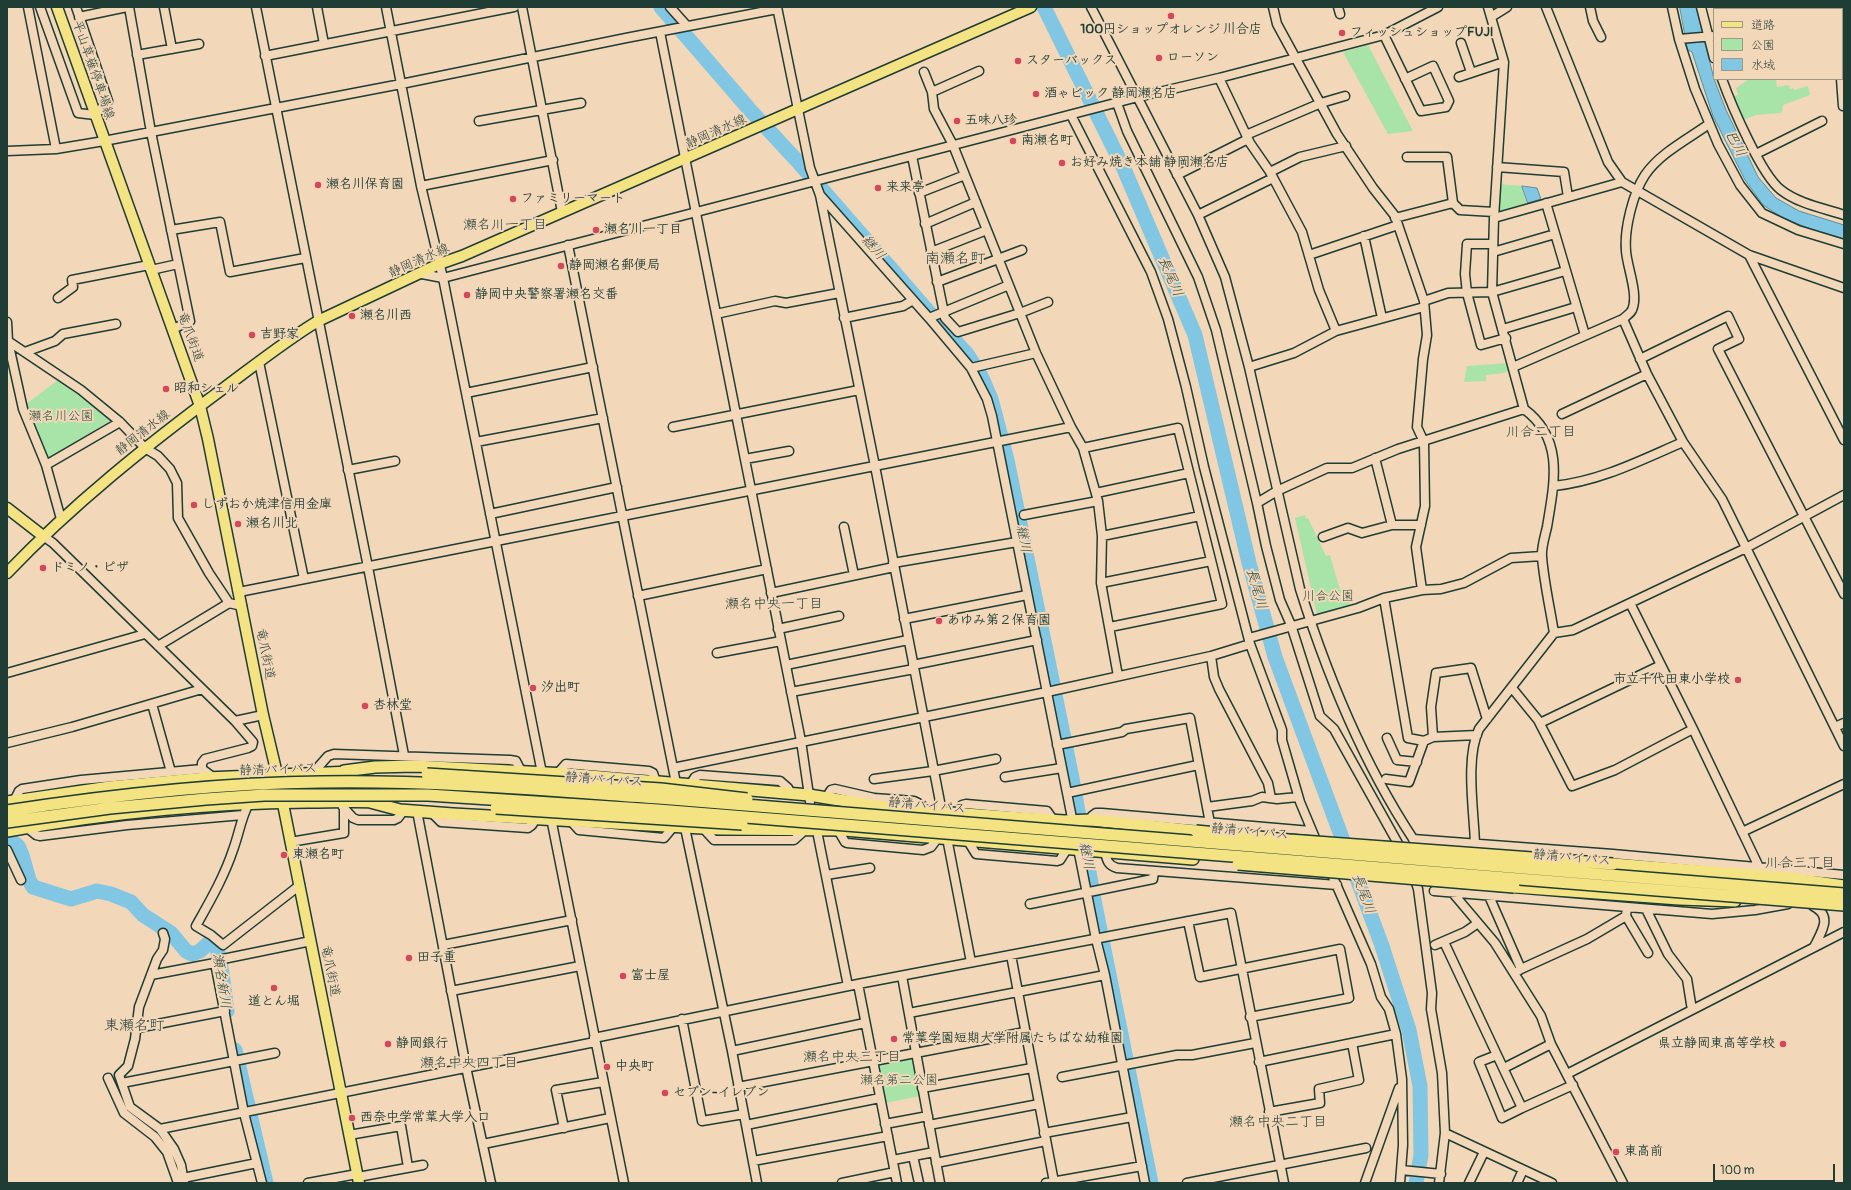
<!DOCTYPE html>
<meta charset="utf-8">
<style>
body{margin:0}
#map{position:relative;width:1851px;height:1190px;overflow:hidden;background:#f3d7b9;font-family:Pangolin,"Klee One",sans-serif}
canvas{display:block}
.frame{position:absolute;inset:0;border:8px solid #1f3d34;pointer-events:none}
.legend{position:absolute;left:1713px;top:8px;width:130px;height:72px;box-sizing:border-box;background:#f3d7b9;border:1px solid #9e9984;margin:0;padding:5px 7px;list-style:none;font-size:12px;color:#1f3d34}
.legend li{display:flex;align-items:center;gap:8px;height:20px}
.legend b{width:20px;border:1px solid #9e9984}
.scale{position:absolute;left:1713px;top:1164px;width:122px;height:18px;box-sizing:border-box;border:2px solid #1f3d34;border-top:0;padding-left:5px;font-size:12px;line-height:14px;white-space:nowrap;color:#1f3d34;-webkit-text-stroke:3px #f3d7b9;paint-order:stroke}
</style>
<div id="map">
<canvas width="1851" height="1190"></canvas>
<div class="frame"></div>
<ul class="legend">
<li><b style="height:5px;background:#f4e382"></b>道路</li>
<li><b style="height:11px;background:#a8e3a8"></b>公園</li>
<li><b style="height:11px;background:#81c6e2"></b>水域</li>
</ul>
<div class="scale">100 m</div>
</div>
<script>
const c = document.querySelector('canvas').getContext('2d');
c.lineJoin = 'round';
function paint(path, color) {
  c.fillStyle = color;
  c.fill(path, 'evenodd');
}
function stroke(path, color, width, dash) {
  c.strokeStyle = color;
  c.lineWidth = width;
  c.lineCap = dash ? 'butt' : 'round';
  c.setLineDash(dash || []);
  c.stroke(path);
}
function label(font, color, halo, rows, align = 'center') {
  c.font = font + ' Pangolin,"Klee One",sans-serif';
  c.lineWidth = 4;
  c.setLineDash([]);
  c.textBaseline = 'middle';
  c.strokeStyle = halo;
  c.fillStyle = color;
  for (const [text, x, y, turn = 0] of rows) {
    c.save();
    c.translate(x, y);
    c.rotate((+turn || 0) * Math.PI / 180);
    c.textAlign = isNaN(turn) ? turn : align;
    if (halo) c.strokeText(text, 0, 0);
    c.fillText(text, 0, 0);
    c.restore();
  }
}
const green = new Path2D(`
 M1368 45 1413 131 1388 134 1343 52Z
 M1749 79H1776L1777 87 1789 85 1790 89 1793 88 1794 90 1808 86 1810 95 1783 105 1782 112 1780 113 1756 115 1743 120 1730 97 1738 95 1736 88Z
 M1499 184 1521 186 1527 204 1503 212 1498 209Z
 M1508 363 1510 370 1504 373 1486 375V381L1464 382 1467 366Z
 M58 380 111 420 48 459 26 404Z
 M1305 515 1306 519 1308 518 1326 556 1330 555 1340 590 1345 589 1350 606 1317 615 1295 518Z
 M909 1057 914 1060 920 1096 886 1103 878 1066 879 1063Z`);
const water = new Path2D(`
 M1680 7H1696L1714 79 1726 110 1758 177 1776 198 1799 211 1844 225V239L1813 230 1783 218 1763 205 1745 180 1713 116 1692 52 1688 50Z
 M1522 186 1537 188 1541 199 1528 203Z`);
const river = new Path2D(`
 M661 7 750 110 800 164 926 309 967 354 981 376 991 399 1007 460 1072 778 1094 900 1151 1183
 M1044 7 1124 169 1195 335 1249 563 1275 657 1382 946 1409 1030 1420 1086 1421 1155 1416 1183
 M7 841 13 842 18 846 22 855 29 880 33 887 71 899 97 891 111 894 131 902 143 915 171 933 186 951 192 954 200 951 211 941 217 948 222 973 227 1011
 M235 1050 266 1183`);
const minor = new Path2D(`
 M28 7 56 149
 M40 7 78 113 95 115 108 101 76 7
 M129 7 151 132 190 321 173 329
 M164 7 172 49
 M256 7 368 567 404 755
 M317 7 324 44
 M386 7 421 186 443 278 624 1183
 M522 7 562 212
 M670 7 687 26
 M777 7 810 168 820 195 875 466 971 962
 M1091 7 1198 215 1225 277 1249 367 1300 589C1329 681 1367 773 1422 852
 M1273 7 1277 24 1337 134 1373 188 1395 216 1424 301 1427 335 1423 359 1417 427 1424 442 1425 506 1416 547 1422 590
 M1338 7 1340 14
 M1546 7 1608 162 1622 182 1749 255 1844 288
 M1590 7 1593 21 1601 37
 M1672 7 1679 39 1695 89 1718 144 1740 185 1762 213 1798 230 1844 244
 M1701 7 1714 58
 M1816 7V9
 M79 17 127 7
 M1491 17 1507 7
 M1842 24H1844
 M660 32 801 741 810 802
 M1384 35 1421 111 1446 107 1449 101 1433 66 1405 79
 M1679 39 1714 36
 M1842 42V49
 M1461 43 1471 72
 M137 55 199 44
 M265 56 514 7
 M924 72 932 92 934 109 953 145 1036 353 1071 427 1083 448 1098 501 1102 536 1101 583 1118 676
 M1459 77 1504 62
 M1219 78 1250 143 1270 172
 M1722 79C1731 104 1761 175 1781 190 1799 204 1823 208 1844 215
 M1841 79 1843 106
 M932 92 979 71
 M1117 103 1127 131 1198 277 1216 330 1257 503 1266 546 1280 600 1291 625 1320 716 1334 729 1410 865 1418 889 1432 993 1431 1009 1442 1073 1445 1133 1439 1183
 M1071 115 1151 272 1168 319 1186 387 1204 467 1250 644 1282 730V740L1300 802 1318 845
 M479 121 581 103
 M1246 135 1321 103 1345 96
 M1346 146 1300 157 1270 172 1302 232 1319 290 1336 331 1424 307
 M7 151 56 149 104 141 401 84 626 38 777 9
 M1756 154 1822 121
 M912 156 945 318 958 332 1020 313 1048 302
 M1407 157H1447L1453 203 1460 210 1494 212
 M1497 167 1564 172 1568 197
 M1177 175 1248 139
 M421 186 553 160
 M919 193 965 175
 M820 195 929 318 971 368 987 399 992 416 1067 793 1096 939 1105 975 1145 1183
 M1546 203 1585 335
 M1198 215 1273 178
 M1395 218 1453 203
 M1494 218 1622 182
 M925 224 976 202
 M171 230 220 222 230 272 305 258
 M1364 236 1382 318
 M1493 244H1467L1465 274 1467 293 1481 345 1506 338
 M568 245 677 788
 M931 252 987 230
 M1493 252 1555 234
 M1309 255 1398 225
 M1749 255 1844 440
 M151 270 178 264
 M422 274 443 278 1138 97 1219 78 1384 35 1438 7
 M937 282 1022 250
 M58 298 73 287 72 280 149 265
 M1424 301 1448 293 1492 292 1565 271
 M716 314 775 301 786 303 839 293
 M844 318 903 306 913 300
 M929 318 1009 285
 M1623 319 1647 374 1683 442 1722 499 1844 746
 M7 322 8 341 81 390 120 422 145 448 158 456 170 469 177 483 178 518 209 573 229 603 242 606
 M1503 329 1576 307
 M8 341 23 409 46 465 61 519
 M25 352 55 341 63 334 116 324
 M1640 359 1728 316 1739 339 1718 349 1844 594
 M259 362 304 579
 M1249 367 1294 353 1336 331
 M1513 367 1623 319C1626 316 1630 314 1632 310 1639 295 1627 267 1626 251 1624 229 1633 193 1645 175 1660 153 1688 139 1709 124
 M971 368 1036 353
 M466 393 593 367
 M1562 414 1647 374
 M673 427 859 390
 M476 442 603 418
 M1083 448 1178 428 1222 604 1110 627
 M1375 458 1392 525
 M745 459 789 451
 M46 465 120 422
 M348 470 395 461
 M1554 486C1601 481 1641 460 1683 442
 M1096 493 1189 473
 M1257 503 1277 491 1327 468H1352L1398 449 1524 409
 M490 514 617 487
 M1024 515 1098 501
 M844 527 854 575
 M43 536 53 543 235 721 263 715
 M1102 536 1200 516
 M1323 537 1348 528 1362 533 1392 525H1421
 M893 563 1017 542
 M1101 583 1211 561
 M239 592 1071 427
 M771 593 894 567
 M638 596 767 569
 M1384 598 1408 738 1424 741 1433 737 1477 735
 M1630 603 1693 729 1759 867
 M904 619 1027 595
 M778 629 839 616
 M1554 633 1573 630 1746 548 1844 495
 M1249 638 1358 608 1384 598 1422 590 1441 589 1464 583 1511 558 1542 556
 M158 646 229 603
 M717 653 781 641
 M1211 656 1214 677 1219 689 1268 783 1271 798
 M786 665 908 640
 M913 665 1037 640
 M7 673 145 634
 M1512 688 1538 720 1572 786 1615 770 1693 729
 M791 692 914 669
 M152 704 171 772
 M1540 723 1661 665
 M1835 727 1844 723
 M1433 737 1431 707 1436 673 1471 668 1487 719
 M1387 738 1397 760 1417 762
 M7 743 72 727 202 689
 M1057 745 1122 732 1126 729 1190 718 1210 823
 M673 768 1047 692 1211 656 1250 644
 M202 769V763L205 759 248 748 252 746 253 742 235 721
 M313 773 328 756 334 754 510 760 516 761 521 771
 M558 773 566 764 649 771 653 773 656 782
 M1005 777 1062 768
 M874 779 933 771 996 759
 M1386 779 1409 782 1424 741
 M690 785 695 777 700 775 780 781 788 788 791 794
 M1067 793 1198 765
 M826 798 831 790 835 789 874 798 914 801 918 803 922 811
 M14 801 19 791 22 789 81 780 202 769 214 778
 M249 803C241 818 239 834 233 850 224 877 210 901 196 926L211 935 223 945 300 885
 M343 807 353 818 358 820H394L398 818 404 810
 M1207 807 1252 801 1262 797 1277 799 1298 797
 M417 811 466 1067 491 1183
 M431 812 441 822 528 828 532 825 537 817
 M957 814 962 805 966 804 1047 811 1054 821
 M570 820 579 830 664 838 674 826
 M1091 820 1092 816 1096 813H1102L1311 831
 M684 823 732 1051 757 1183
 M26 827 36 835 40 836 127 825 243 815
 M703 828 714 840H794L805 830
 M838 830 845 842 847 843 923 850 931 847 937 839
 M1742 832 1844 784
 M818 836 848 986
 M1413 839 1613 854 1844 875
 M968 841 976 854 1057 861 1060 860 1067 849
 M290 842 344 833V810
 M7 850 21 880
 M1105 852C1107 861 1108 865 1117 868L1337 885
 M1479 857 1475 844C1474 811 1465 758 1479 729L1554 633C1550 608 1544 582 1542 557 1541 548 1545 536 1547 527 1554 484 1565 439 1524 409L1492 292 1494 218 1504 62 1488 7
 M1329 868 1371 964 1381 997 1389 1009 1396 1034 1402 1079 1403 1145 1400 1183
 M826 875 870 868
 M1441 879 1495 943 1541 1016 1551 1044 1623 1183
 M1485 880 1489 896 1521 969 1515 973
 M1434 891 1712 914 1755 910 1788 904
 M1030 904 1153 879 1154 871
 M1813 906C1833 916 1822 931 1814 947
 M1646 909 1668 954 1687 979 1692 1010
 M1626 916 1648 953
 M1188 921 1200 977 1340 949 1349 998 1250 1017
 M163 933 165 939 163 950 157 959 139 1007 135 1039 128 1066 119 1075 130 1107 160 1129 174 1149 181 1165 184 1183
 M1444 942 1497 1055 1522 1108 1502 1118 1479 1062 1497 1055
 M443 945 572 920
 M1435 945 1465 932 1478 923
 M1011 955 1054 1182
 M215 963 244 1113 262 1183
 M1521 969 1587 939 1626 916 1627 907
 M151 975 215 963 223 959 311 941
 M902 976 940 1183
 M858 984 897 1183
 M451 991 580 966
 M909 1013 1105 975
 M682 1019 702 1121 744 1114
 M137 1028 225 1011
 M594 1038 858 984 1231 913 1284 1183
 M732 1051 865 1023
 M1259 1062 1396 1034
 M1504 1068 1551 1044
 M1567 1074 1844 932
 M1062 1077 1177 1055H1192L1255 1043
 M108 1078 124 1113 155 1137 167 1152 178 1183
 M122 1083 275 1053
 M738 1087 1025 1032
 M922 1088 1032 1068
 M1522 1108 1573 1085
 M1269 1112 1320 1103 1319 1089 1359 1080 1352 1043
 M885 1124 928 1116
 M746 1125 880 1098
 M929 1125 1039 1104
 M564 1128 556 1090 603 1082
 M160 1129 595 1042
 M1044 1133 1132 1117
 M1445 1133 1552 1183
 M349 1135 401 1126 408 1167
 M483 1144 610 1118
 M913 1156 919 1183
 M893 1160 934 1152
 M753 1161 888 1136
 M936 1163 1046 1141
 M1401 1170 1441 1174
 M358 1177 423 1165
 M183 1178 257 1163
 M308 1183 357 1174
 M842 1183 895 1172
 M1046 1183 1142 1166
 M1187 1183 1366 1148
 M1365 1183 1399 1088
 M1469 1183 1484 1152
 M1517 1183 1523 1170`);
const major = new Path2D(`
 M57 7 200 406 208 439 263 715 277 774 359 1183
 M7 508 43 536
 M7 573C73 504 147 445 224 388 255 365 285 341 318 321L439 264 462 256 1031 7`);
const highway = new Path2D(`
 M344 771 375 767 415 766 566 774 809 795 888 808 922 811 1064 821 1091 820 1196 831
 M7 802 110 787 206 778 351 772
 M370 802 400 810 453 814 720 829 844 830 1193 859
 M7 831C106 813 207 803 308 802 331 802 354 801 377 802
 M1613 864 1788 878 1844 886
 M1514 887 1679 899 1735 901`);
const highwayBridge = new Path2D(`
 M427 774 661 789 747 799
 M496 808 742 824
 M7 811C111 795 215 783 321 782 434 780 546 790 659 798L1844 894
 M7 822 110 808 206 799 264 795H428L658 810 1844 905
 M1196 831 1289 840 1613 864
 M1238 864 1514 887`);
const markers = [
 [1171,16,4,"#d1495b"],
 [1342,33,4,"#d1495b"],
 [1159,58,4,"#d1495b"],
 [1018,61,4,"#d1495b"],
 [1036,94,4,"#d1495b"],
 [957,121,4,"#d1495b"],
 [1013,141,4,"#d1495b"],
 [1062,163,4,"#d1495b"],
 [318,185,4,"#d1495b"],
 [878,188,4,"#d1495b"],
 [513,199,4,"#d1495b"],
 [596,230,4,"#d1495b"],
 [561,266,4,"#d1495b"],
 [467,295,4,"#d1495b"],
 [352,316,4,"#d1495b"],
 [252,335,4,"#d1495b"],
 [166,389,4,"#d1495b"],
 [194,505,4,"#d1495b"],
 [238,524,4,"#d1495b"],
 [43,568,4,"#d1495b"],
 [939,621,4,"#d1495b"],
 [1738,680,4,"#d1495b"],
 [533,688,4,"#d1495b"],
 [365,706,4,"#d1495b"],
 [284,855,4,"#d1495b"],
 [409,958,4,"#d1495b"],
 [623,976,4,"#d1495b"],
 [274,988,4,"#d1495b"],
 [894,1039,4,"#d1495b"],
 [388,1044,4,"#d1495b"],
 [1783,1044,4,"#d1495b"],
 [607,1067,4,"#d1495b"],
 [665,1093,4,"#d1495b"],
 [352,1118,4,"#d1495b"],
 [1616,1152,4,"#d1495b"]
];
const poiNames = [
 ["100円ショップオレンジ 川合店",1171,30,"center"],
 ["フィッシュショップFUJI",1350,33],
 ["ローソン",1167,58],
 ["スターバックス",1026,61],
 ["酒ゃビック 静岡瀬名店",1044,94],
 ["五味八珍",965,121],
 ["南瀬名町",1021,141],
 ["お好み焼き本舗 静岡瀬名店",1070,163],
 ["瀬名川保育園",326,185],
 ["来来亭",886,188],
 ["ファミリーマート",521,199],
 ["瀬名川一丁目",604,230],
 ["静岡瀬名郵便局",569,266],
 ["静岡中央警察署瀬名交番",475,295],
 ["瀬名川西",360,316],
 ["吉野家",260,335],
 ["昭和シェル",174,389],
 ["しずおか焼津信用金庫",202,505],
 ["瀬名川北",246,524],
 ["ドミノ・ピザ",51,568],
 ["あゆみ第２保育園",947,621],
 ["市立千代田東小学校",1730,680,"right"],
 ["汐出町",541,688],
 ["杏林堂",373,706],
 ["東瀬名町",292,855],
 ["田子重",417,958],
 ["富士屋",631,976],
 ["道とん堀",274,1002,"center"],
 ["常葉学園短期大学附属たちばな幼稚園",902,1039],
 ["静岡銀行",396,1044],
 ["県立静岡東高等学校",1775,1044,"right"],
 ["中央町",615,1067],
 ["セブン-イレブン",673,1093],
 ["西奈中学常葉大学入口",360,1118],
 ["東高前",1624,1152]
];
const streetNames = [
 ["平山草薙停車場線",93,70,71],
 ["静岡清水線",716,132,-24],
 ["静岡清水線",419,261,-24],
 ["竜爪街道",190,337,70],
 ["静岡清水線",143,433,-38],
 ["竜爪街道",265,654,79],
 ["静清バイパス",278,770,-2],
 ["静清バイパス",604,780,4],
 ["静清バイパス",927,806,5],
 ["静清バイパス",1250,832,5],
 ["静清バイパス",1572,858,5],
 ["竜爪街道",330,971,79]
];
const parkNames = [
 ["瀬名川公園",61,417],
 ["川合公園",1328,597],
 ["瀬名第二公園",899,1081]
];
const waterNames = [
 ["巴川",1735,144,63],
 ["継川",873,248,49],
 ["長尾川",1170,277,67],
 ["継川",1023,539,79],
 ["長尾川",1256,589,74],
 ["継川",1086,856,79],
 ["長尾川",1363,894,70],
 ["瀬名新川",221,981,81]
];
const neighbourhoodNames = [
 ["瀬名川一丁目",505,225],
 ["川合二丁目",1541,432],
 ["瀬名中央一丁目",774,604],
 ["川合三丁目",1800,863],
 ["瀬名中央三丁目",852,1057],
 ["瀬名中央四丁目",469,1063],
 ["瀬名中央二丁目",1278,1122]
];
const quarterNames = [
 ["南瀬名町",955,259],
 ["東瀬名町",134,1026]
];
paint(green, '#a8e3a8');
paint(water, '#81c6e2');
stroke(water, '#5a8f9c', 1);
stroke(river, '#81c6e2', 15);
stroke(minor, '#1f3d34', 11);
stroke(major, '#1f3d34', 13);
stroke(highway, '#1f3d34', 14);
stroke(minor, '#f3d7b9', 8);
stroke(major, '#f4e382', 10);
stroke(highway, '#f4e382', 11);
stroke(highwayBridge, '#1f3d34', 14, []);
stroke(highwayBridge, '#f4e382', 11);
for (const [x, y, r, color] of markers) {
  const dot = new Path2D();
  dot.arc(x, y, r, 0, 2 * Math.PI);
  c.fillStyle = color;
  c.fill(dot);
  stroke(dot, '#f3d7b9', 1.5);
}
label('bold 13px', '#1f3d34', '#f3d7b9', poiNames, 'left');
label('13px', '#1f3d34', '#f3d7b9', streetNames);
label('13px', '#2d4e40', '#f3d7b9', parkNames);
label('italic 14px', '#294b45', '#f3d7b9', waterNames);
label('14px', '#1f3d34', '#f3d7b9', neighbourhoodNames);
label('15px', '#1f3d34', '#f3d7b9', quarterNames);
</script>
